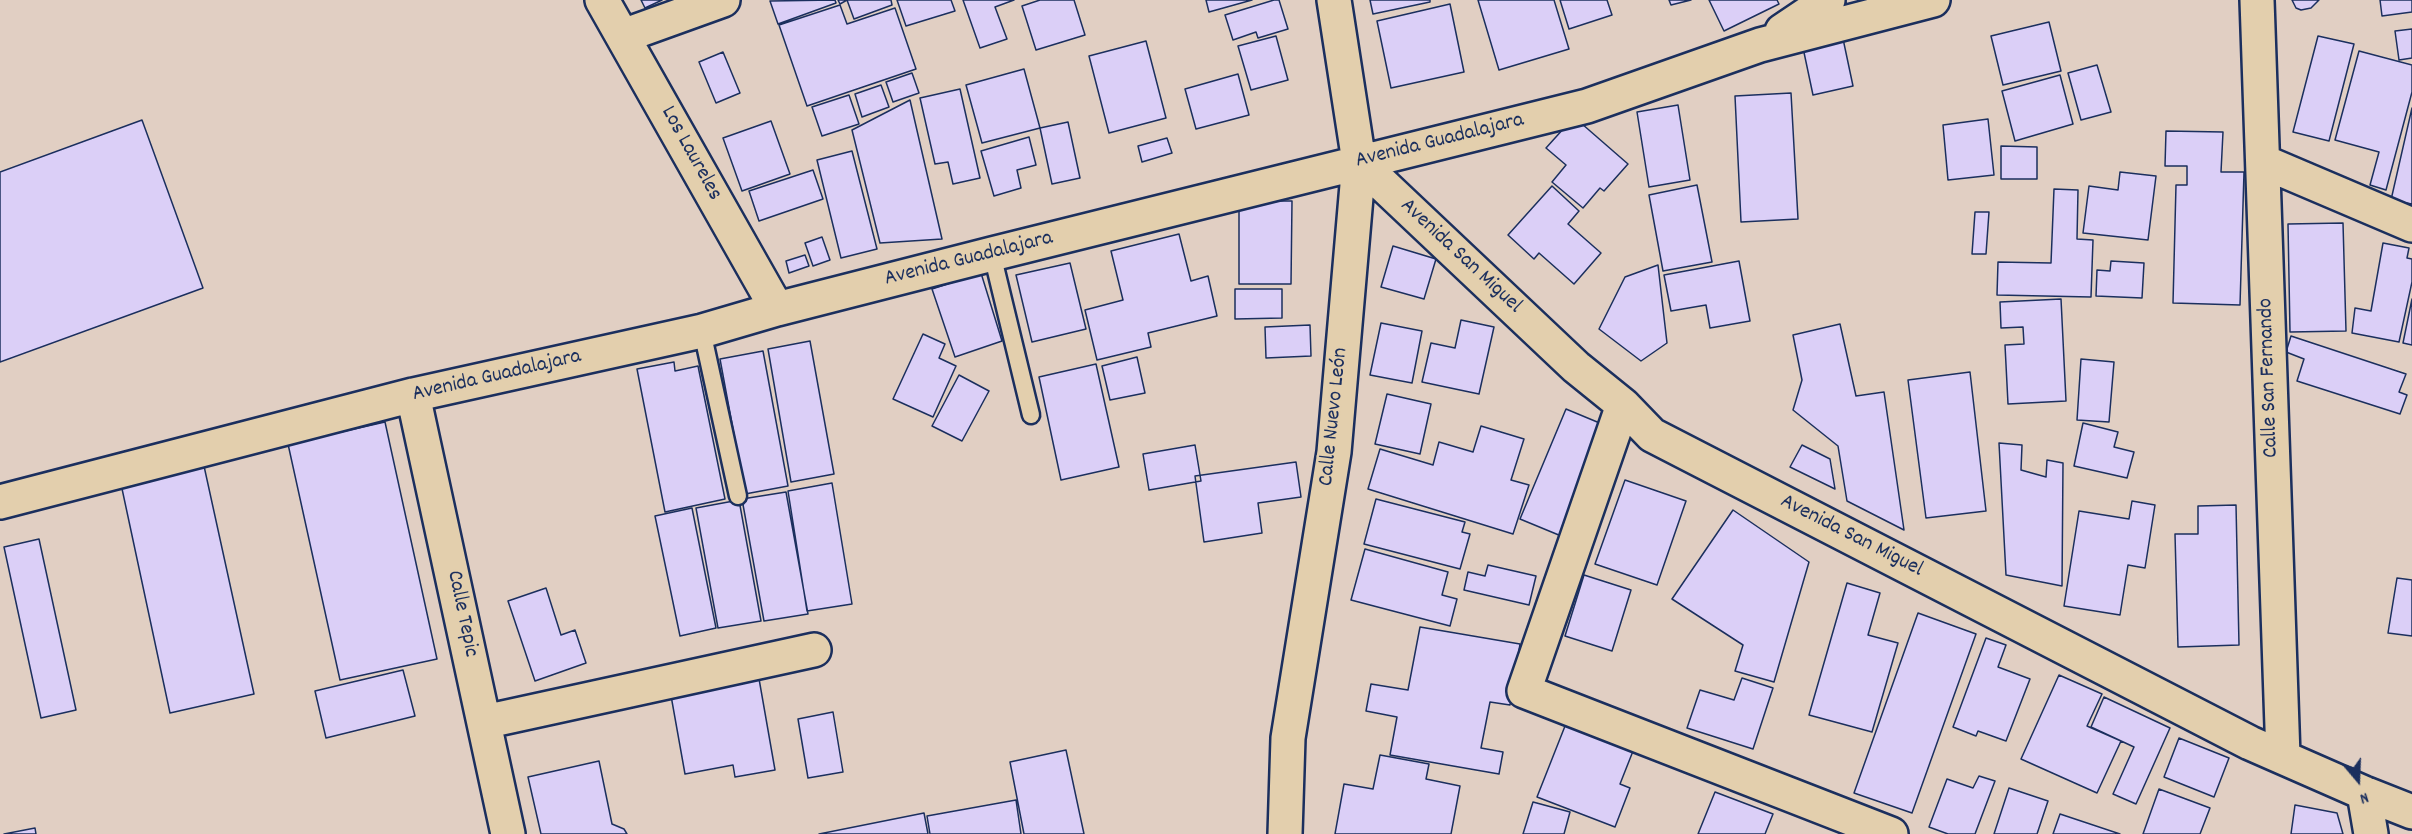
<!DOCTYPE html>
<meta charset="utf-8">
<style>
body{margin:0}
#map{position:relative;width:2412px;height:834px;overflow:hidden;background:#e1cfc3;font-family:Dekko,sans-serif}
canvas{display:block}
.north{position:absolute;left:2328px;top:750px;width:60px;height:60px;-webkit-text-stroke:4px #e3cfad;paint-order:stroke;rotate:161deg;font-size:16px;font-weight:700;line-height:24px;text-align:center;color:#1b2f5e}
.north::after{content:'';display:block;margin:auto;width:21px;height:27px;background:#1b2f5e;clip-path:polygon(50% 0,100% 100%,50% 72%,0 100%)}
</style>
<div id="map">
<canvas width="2412" height="834"></canvas>
<div class="north">N</div>
</div>
<script>
const c = document.querySelector('canvas').getContext('2d');
c.lineJoin = 'round';
function paint(path, color) {
  c.fillStyle = color;
  c.fill(path, 'evenodd');
}
function stroke(path, color, width, dash) {
  c.strokeStyle = color;
  c.lineWidth = width;
  c.lineCap = dash ? 'butt' : 'round';
  c.setLineDash(dash || []);
  c.stroke(path);
}
function label(font, color, halo, rows, align = 'center') {
  c.font = font + ' Dekko,sans-serif';
  c.lineWidth = 4.5;
  c.setLineDash([]);
  c.textBaseline = 'middle';
  c.strokeStyle = halo;
  c.fillStyle = color;
  for (const [text, x, y, turn = 0] of rows) {
    c.save();
    c.translate(x, y);
    c.rotate((+turn || 0) * Math.PI / 180);
    c.textAlign = isNaN(turn) ? turn : align;
    if (halo) c.strokeText(text, 0, 0);
    c.fillText(text, 0, 0);
    c.restore();
  }
}
const building = new Path2D(`
 M641 0H662L645 8Z
 M835 0 836 3 778 24 770 1Z
 M838 0H891L892 5 854 19 847 0 840 4Z
 M897 0H951L955 11 906 26Z
 M963 0H1014L995 7 1007 39 980 48Z
 M1040 0H1074L1085 35 1036 50 1022 6Z
 M1206 0H1252L1209 12Z
 M1274 0H1279L1288 29 1258 38 1256 32 1233 40 1225 15Z
 M1370 0H1430V2L1373 14Z
 M1478 0H1554L1569 49 1499 70Z
 M1560 0H1607L1612 15 1569 29Z
 M1669 0H1691L1671 5Z
 M1709 0H1777L1779 4 1724 31Z
 M2292 0H2319L2311 8 2301 10 2296 8Z
 M2380 0H2412V12L2382 16Z
 M1450 4 1464 72 1391 88 1377 21Z
 M840 5 847 24 895 8 916 69 807 106 779 25Z
 M2049 22 2061 71 2003 85 1991 36Z
 M2412 29V58L2399 60 2395 31Z
 M1842 34 1853 86 1813 95 1802 43Z
 M1276 36 1288 80 1251 90 1238 46Z
 M2318 36 2354 44 2329 141 2293 132Z
 M1146 41 1166 118 1109 133 1089 56Z
 M2359 51 2412 65V92L2386 190 2370 185 2379 152 2335 140Z
 M723 52 740 93 716 103 699 62Z
 M2097 65 2111 112 2081 120 2068 73Z
 M1024 69 1040 128 982 143 966 85Z
 M912 73 919 93 893 102 886 82Z
 M1238 74 1249 115 1196 129 1185 89Z
 M2060 75 2073 124 2015 141 2002 91Z
 M881 85 889 107 862 117 855 94Z
 M960 89 980 178 953 184 948 162 935 164 920 98Z
 M1791 93 1798 219 1741 222 1735 96Z
 M849 95 859 124 822 136 812 107Z
 M910 100 942 239 880 243 852 130Z
 M1678 105 1690 180 1649 187 1637 112Z
 M2412 108V204L2391 200Z
 M1574 117 1628 164 1604 191 1600 188 1583 208 1552 182 1566 165 1546 148Z
 M1988 119 1994 175 1948 180 1943 125Z
 M142 120 203 288 0 362V172Z
 M771 121 790 174 742 191 723 138Z
 M1068 122 1080 178 1052 184 1040 128Z
 M2166 131 2223 132 2221 172H2244L2240 305 2173 303 2176 185H2187V166H2165Z
 M1029 137 1036 165 1017 170 1021 188 994 196 981 151Z
 M1167 138 1172 153 1142 162 1138 146Z
 M2001 146 2037 147V179H2001Z
 M852 151 877 249 841 258 817 160Z
 M813 170 823 199 759 221 749 191Z
 M2120 172 2156 176 2148 240 2083 233 2089 186 2118 190Z
 M1697 185 1712 262 1663 271 1649 195Z
 M1552 186 1579 211 1568 224 1601 253 1574 284 1539 253 1534 259 1508 235Z
 M2054 189 2078 190 2077 239 2093 240 2091 297 1997 295 1998 262 2051 263Z
 M1239 201H1292L1291 284H1239Z
 M1975 212H1989L1986 254H1972Z
 M2343 223 2346 331 2290 332 2288 224Z
 M1179 234 1191 281 1208 276 1217 316 1148 333 1151 347 1097 360 1085 310 1123 300 1111 251Z
 M822 237 830 260 813 266 805 243Z
 M2383 243 2409 248 2407 258 2412 259V282L2399 342 2352 333 2355 308 2371 311Z
 M1393 246 1436 259 1424 299 1381 287Z
 M805 255 809 266 789 273 786 261Z
 M1739 261 1750 321 1710 328 1706 305 1671 311 1664 275Z
 M2111 261 2144 263 2142 298 2096 296 2097 270 2110 271Z
 M1070 263 1086 329 1032 342 1016 275Z
 M1658 265 1667 343 1641 361 1599 329 1625 277Z
 M981 273 1002 341 955 357 932 289Z
 M1235 289H1282V318L1235 319Z
 M2061 299 2066 401 2008 404 2005 345 2024 344 2023 327 2001 328 2000 302Z
 M2412 299V345L2403 343Z
 M1461 320 1494 327 1479 394 1422 382 1431 343 1455 348Z
 M1381 323 1422 331 1412 383 1370 375Z
 M1840 324 1856 396 1884 392 1904 530 1847 501 1838 446 1793 410 1802 380 1793 335Z
 M1310 325 1311 356 1266 358 1265 327Z
 M923 334 945 344 939 358 956 366 933 417 893 399Z
 M2291 336 2406 374 2399 392 2407 395 2400 414 2297 381 2304 359 2286 352Z
 M810 341 834 474 791 482 768 349Z
 M763 351 788 486 745 494 720 359Z
 M1137 357 1145 393 1110 400 1102 366Z
 M2081 359 2114 362 2109 422 2077 420Z
 M674 362 675 371 698 366 725 499 665 512 637 369Z
 M1096 364 1119 467 1061 480 1039 377Z
 M1970 372 1986 511 1926 518 1908 380Z
 M959 375 989 391 962 441 932 426Z
 M1387 394 1431 404 1420 454 1375 444Z
 M1566 409 1602 424 1566 538 1520 519Z
 M385 422 437 659 340 680 288 444Z
 M2083 423 2118 432 2114 447 2134 452 2127 478 2074 466Z
 M1481 426 1524 439 1511 480 1529 485 1513 534 1368 489 1380 449 1433 465 1439 442 1473 452Z
 M1999 443 2022 445 2021 470 2046 477 2047 460 2063 463 2062 586 2006 575Z
 M1195 445 1201 481 1149 490 1143 454Z
 M1802 445 1830 459 1835 489 1790 467Z
 M1296 462 1301 497 1258 503 1262 533 1204 542 1195 476Z
 M204 466 254 694 170 713 121 484Z
 M1625 480 1686 501 1657 585 1595 564Z
 M832 483 852 604 807 611 788 491Z
 M786 492 808 614 764 621 742 499Z
 M1376 499 1465 522 1462 532 1470 534 1460 569 1364 544Z
 M739 500 761 621 718 628 696 508Z
 M2132 501 2155 505 2145 568 2128 565 2120 615 2064 606 2079 511 2129 519Z
 M2236 505 2239 645 2178 647 2175 534H2198V506Z
 M692 508 716 628 680 636 655 516Z
 M1733 510 1809 562 1774 682 1735 671 1743 645 1672 599Z
 M39 539 76 710 41 718 4 547Z
 M1365 549 1448 572 1442 595 1457 599 1450 626 1351 600Z
 M1488 565 1536 576 1529 605 1464 590 1468 572 1485 576Z
 M1584 575 1631 590 1612 651 1565 636Z
 M2397 578 2412 580V636L2388 633Z
 M1847 583 1880 593 1868 635 1898 643 1872 732 1809 715Z
 M546 588 561 635 575 630 586 663 535 681 508 601Z
 M1918 613 1976 634 1912 813 1854 793Z
 M1420 627 1520 644 1510 705 1490 702 1481 748 1503 752 1499 774 1390 755 1397 717 1366 711 1371 684 1408 690Z
 M1986 638 2006 645 1998 667 2030 679 2006 741 1978 731 1976 736 1953 727Z
 M403 670 415 716 326 738 315 691Z
 M758 673 775 770 735 777 733 765 685 774 670 690Z
 M2059 675 2102 694 2087 726 2121 741 2097 793 2021 759Z
 M1742 678 1773 688 1753 749 1687 728 1700 690 1734 700Z
 M2104 697 2170 728 2136 804 2113 794 2134 747 2091 727Z
 M833 712 843 772 808 778 798 719Z
 M1567 721 1635 746 1620 784 1630 788 1615 827 1537 797Z
 M2179 738 2229 758 2214 797 2164 777Z
 M1066 750 1084 834H1024L1010 762Z
 M1380 755 1429 764 1426 779 1460 786 1451 834H1335L1344 784 1373 789Z
 M599 761 612 824 624 829 627 834H541L528 777Z
 M1979 776 1995 781 1975 834H1948L1929 827 1947 779 1973 788Z
 M2009 788 2048 801 2037 834H1994Z
 M2159 789 2210 808 2200 834H2143Z
 M1715 792 1773 814 1765 834H1698Z
 M1016 800 1021 834H930L927 816Z
 M1533 802 1570 812 1564 834H1523Z
 M2295 805 2337 813 2343 834H2291Z
 M924 813 928 834H819Z
 M2060 814 2120 834H2053Z
 M35 828 36 834H4Z`);
const service = new Path2D(`
 M992 254 1031 415
 M702 331 738 496`);
const minor = new Path2D(`
 M602 0 777 309
 M2257 0 2283 756
 M1782 31 1828 0
 M623 36 723 0
 M1359 162 1576 367 1623 405 1652 435 2250 743 2364 793 2412 812
 M2264 162 2412 225
 M413 395 508 834
 M1623 405 1524 691 1891 834
 M0 502 413 395 702 331 777 309 992 254 1587 106 1760 45 1933 0
 M484 722 814 650
 M2364 793 2371 834
 M1285 834 1288 738 1334 452 1359 162 1334 0`);
const streetNames = [
 ["Avenida Guadalajara",1440,142,-14],
 ["Los Laureles",690,154,61],
 ["Avenida San Miguel",1460,257,43],
 ["Avenida Guadalajara",969,260,-14],
 ["Avenida Guadalajara",497,377,-13],
 ["Calle San Fernando",2270,378,-92],
 ["Calle Nuevo León",1335,417,-84],
 ["Avenida San Miguel",1851,537,27],
 ["Calle Tepic",461,614,78]
];
paint(building, '#dbcff7');
stroke(building, '#1b2f5e', 1.5);
stroke(service, '#1b2f5e', 21);
stroke(minor, '#1b2f5e', 38);
stroke(service, '#e3cfad', 16);
stroke(minor, '#e3cfad', 33);
label('22px', '#1b2f5e', '#e3cfad', streetNames);
</script>
